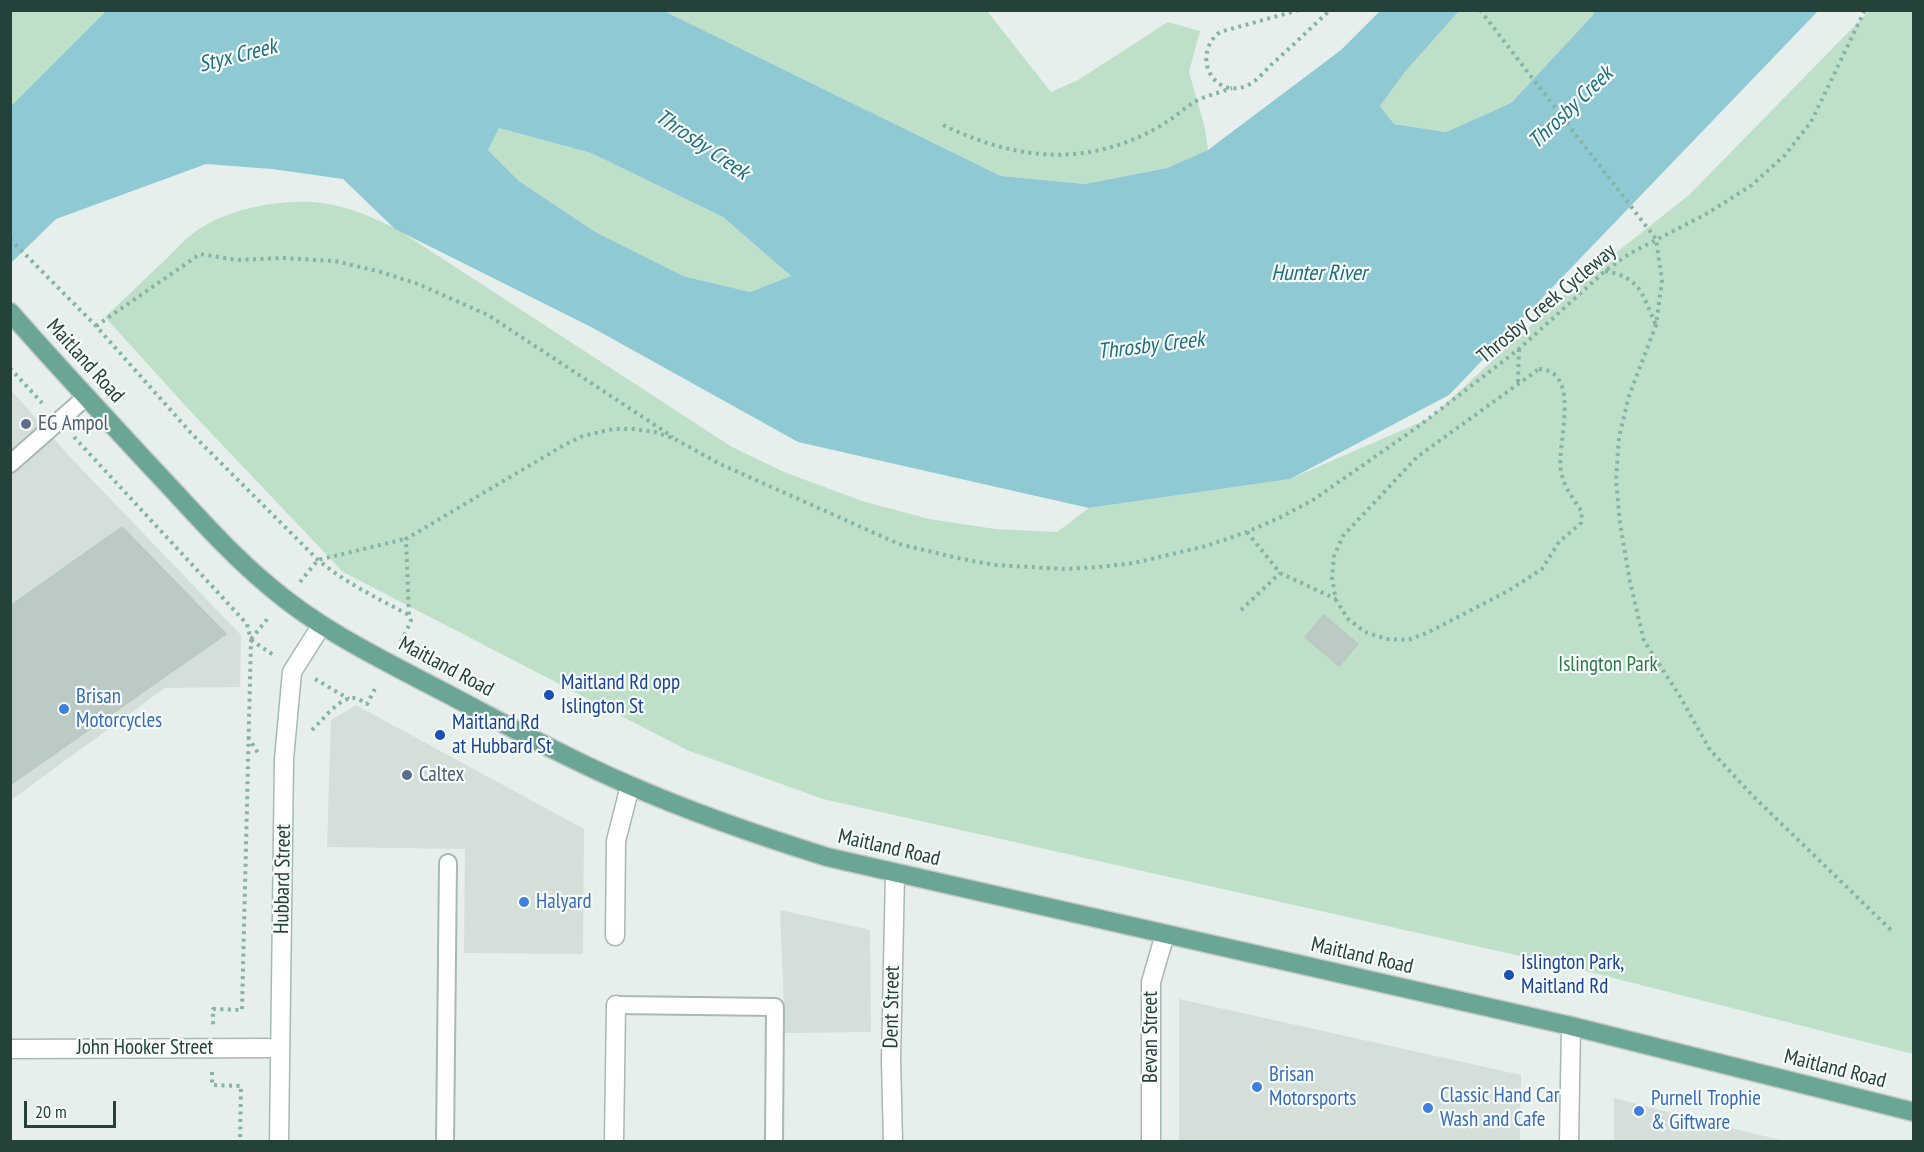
<!DOCTYPE html>
<style>
body{margin:0}
#map{position:relative;width:1924px;height:1152px;overflow:hidden;background:#e6efeb;font-family:"PT Sans Narrow",sans-serif}
canvas{display:block}
.frame{position:absolute;inset:0;border:12px solid #24423a;pointer-events:none}
.scale{position:absolute;left:24px;top:1101px;width:92px;height:27px;box-sizing:border-box;border:3px solid #24423a;border-top:0;padding-left:8px;font-size:18px;line-height:21px;white-space:nowrap;color:#24423a;-webkit-text-stroke:4px #f7fbf9;paint-order:stroke}
</style>
<div id="map">
<canvas width="1924" height="1152"></canvas>
<div class="frame"></div>
<div class="scale">20 m</div>
</div>
<script>
const c = document.querySelector('canvas').getContext('2d');
c.lineJoin = 'round';
function paint(path, color) {
  c.fillStyle = color;
  c.fill(path, 'evenodd');
}
function stroke(path, color, width, dash) {
  c.strokeStyle = color;
  c.lineWidth = width;
  c.lineCap = dash ? 'butt' : 'round';
  c.setLineDash(dash || []);
  c.stroke(path);
}
function label(font, color, halo, rows, align = 'center') {
  c.font = font + ' "PT Sans Narrow",sans-serif';
  c.lineWidth = 4.5;
  c.setLineDash([]);
  c.textBaseline = 'middle';
  c.strokeStyle = halo;
  c.fillStyle = color;
  for (const [text, x, y, turn = 0] of rows) {
    c.save();
    c.translate(x, y);
    c.rotate((+turn || 0) * Math.PI / 180);
    c.textAlign = isNaN(turn) ? turn : align;
    if (halo) c.strokeText(text, 0, 0);
    c.fillText(text, 0, 0);
    c.restore();
  }
}
const built = new Path2D(`
 M10 389 71 458 241 635 240 687 165 688 11 800Z
 M356 705 584 829 583 954 464 953 465 849 327 847 331 720Z
 M780 910 870 930 871 1032 785 1033Z
 M1179 999 1521 1075 1520 1141H1179Z
 M1614 1098 1714 1124 1785 1141H1614Z`);
const green = new Path2D(`
 M11 11H106L11 106Z
 M664 11H987L1051 92 1078 80 1168 22 1200 31 1189 72 1205 128 1208 150 1167 168 1085 184 1001 176Z
 M1459 11H1594L1593 15 1511 103 1446 132 1394 124 1380 106 1404 73Z
 M1869 11H1913V1054L1578 969 823 799 687 750 343 572 193 414 105 317C125 298 145 279 165 260 173 252 182 242 191 235 223 209 281 198 322 203 351 207 378 219 403 233L732 447 784 472 862 501 929 519 995 529 1057 532 1089 508 1290 479 1430 418 1575 285 1689 195Z
 M499 128 591 153 723 217 791 276 750 292 683 276 597 233 519 181 488 150Z`);
const water = new Path2D(`
 M106 11H664L1001 176 1085 184 1167 168 1208 150 1341 50 1380 11H1459L1404 73 1380 106 1394 124 1446 132 1511 103 1593 15 1594 11H1818L1449 395 1290 479 1089 508 798 442 593 328 395 229 343 179 272 169 206 164 56 219 11 263V106ZM499 128 591 153 723 217 791 276 750 292 683 276 597 233 519 181 488 150Z`);
const building = new Path2D(`
 M122 527 226 634 10 785V606Z
 M1324 615 1358 644 1339 666 1305 637Z`);
const path = new Path2D(`
 M1299 10 1220 32C1191 54 1212 99 1246 86 1256 82 1264 72 1271 65 1291 47 1310 29 1330 10
 M1480 10 1656 239 1662 281 1656 325 1629 396 1619 437 1616 480 1620 523 1630 582 1644 641 1678 693 1710 750 1753 796 1893 932
 M943 125C1007 156 1071 167 1139 137 1150 132 1161 126 1171 119 1180 113 1188 105 1198 100 1209 95 1221 92 1232 88
 M10 239 96 326 191 433 318 560C346 583 377 598 409 615
 M1605 271C1642 278 1642 295 1656 325
 M96 326 200 254 237 260 282 258 335 261 381 272 418 284 488 315 673 437
 M10 368 42 403
 M1539 369C1583 371 1556 445 1561 471 1564 488 1573 498 1582 512L1581 523 1559 542 1542 569 1508 591 1429 632 1408 640 1386 639 1365 632 1348 619 1336 600 1332 578 1334 556 1343 536 1417 457Z
 M1518 382 1519 349
 M74 437 247 624 251 640 242 1010 213 1009V1025
 M1247 532 1280 573 1336 599
 M300 582 318 560 405 539
 M1241 610 1280 573
 M251 639 269 617
 M251 640 275 656
 M401 642 411 621 409 615 406 539 564 445 583 436 613 429H634L655 432 675 439 720 464 899 544 962 559 995 565 1065 569 1099 567 1134 563 1206 546 1247 532 1279 518 1313 500 1419 426 1519 349 1605 271 1629 254 1708 213 1752 185 1785 155 1811 122 1865 10
 M315 679 349 699
 M312 730C322 721 339 697 354 698 358 698 363 702 367 704L377 685
 M248 737 258 753
 M212 1072V1085L241 1086 240 1142`);
const lane = new Path2D(`
 M10 464 86 397
 M616 1005 775 1007 774 1142
 M445 1142 448 863`);
const street = new Path2D(`
 M615 936 616 841 630 786
 M10 1049 280 1048
 M614 1142 616 1005
 M893 1142 891 1060 895 873
 M1151 1142V982L1165 934
 M1569 1142 1571 1026`);
const secondary = new Path2D(`
 M279 1142 284 759 292 672 321 626`);
const primary = new Path2D(`
 M10 312C58 367 107 419 156 472 193 511 228 552 269 586 320 630 381 659 440 690 503 723 564 757 629 785 693 813 760 836 827 857L1571 1026 1914 1112`);
const markers = [
 [26,424,6,"#5c6f8a"],
 [549,695,6,"#1a4fb4"],
 [64,709,6,"#3f7fe0"],
 [440,735,6,"#1a4fb4"],
 [407,775,6,"#5c6f8a"],
 [524,902,6,"#3f7fe0"],
 [1509,975,6,"#1a4fb4"],
 [1257,1087,6,"#3f7fe0"],
 [1428,1108,6,"#3f7fe0"],
 [1639,1111,6,"#3f7fe0"]
];
const streetNames = [
 ["Throsby Creek Cycleway",1547,304,-40],
 ["Maitland Road",85,361,48],
 ["Maitland Road",446,667,28],
 ["Maitland Road",889,848,13],
 ["Hubbard Street",283,879,-89],
 ["Maitland Road",1362,956,13],
 ["Dent Street",892,1007,-89],
 ["Bevan Street",1151,1037,-90],
 ["John Hooker Street",145,1048],
 ["Maitland Road",1835,1069,14]
];
const serviceNames = [
 ["EG Ampol",38,424],
 ["Caltex",419,775]
];
const parkNames = [
 ["Islington Park",1608,665]
];
const transitNames = [
 ["Maitland Rd opp",561,683],
 ["Islington St",561,707],
 ["Maitland Rd",452,723],
 ["at Hubbard St",452,747],
 ["Islington Park,",1521,963],
 ["Maitland Rd",1521,987]
];
const shopNames = [
 ["Brisan",76,697],
 ["Motorcycles",76,721],
 ["Halyard",536,902],
 ["Brisan",1269,1075],
 ["Motorsports",1269,1099],
 ["Classic Hand Car",1440,1096],
 ["Wash and Cafe",1440,1120],
 ["Purnell Trophie",1651,1099],
 ["& Giftware",1651,1123]
];
const waterNames = [
 ["Styx Creek",238,56,-14],
 ["Throsby Creek",1571,108,-44],
 ["Throsby Creek",702,145,34],
 ["Hunter River",1319,274],
 ["Throsby Creek",1151,346,-7]
];
paint(built, '#d4dfda');
paint(green, '#bfe0c8');
paint(water, '#8ec9d4');
paint(building, '#bbcac4');
stroke(building, '#b8c9c2', 1.5);
stroke(lane, '#a8b8b2', 20);
stroke(street, '#a8b8b2', 21);
stroke(secondary, '#a4bbb3', 21);
stroke(primary, '#c2cac8', 21);
stroke(path, '#86b3a5', 4, [3, 4.5]);
stroke(lane, '#fff', 16);
stroke(street, '#fff', 18);
stroke(secondary, '#fff', 18);
stroke(primary, '#6aa596', 18);
for (const [x, y, r, color] of markers) {
  const dot = new Path2D();
  dot.arc(x, y, r, 0, 2 * Math.PI);
  c.fillStyle = color;
  c.fill(dot);
  stroke(dot, '#f7fbf9', 2);
}
label('21px', '#24423a', '#f7fbf9', streetNames);
label('21px', '#4e5e75', '#f7fbf9', serviceNames, 'left');
label('21px', '#2d7a4b', '#f7fbf9', parkNames);
label('21px', '#164399', '#f7fbf9', transitNames, 'left');
label('21px', '#366cbe', '#f7fbf9', shopNames, 'left');
label('italic 22px', '#1c6f80', '#f7fbf9', waterNames);
</script>
